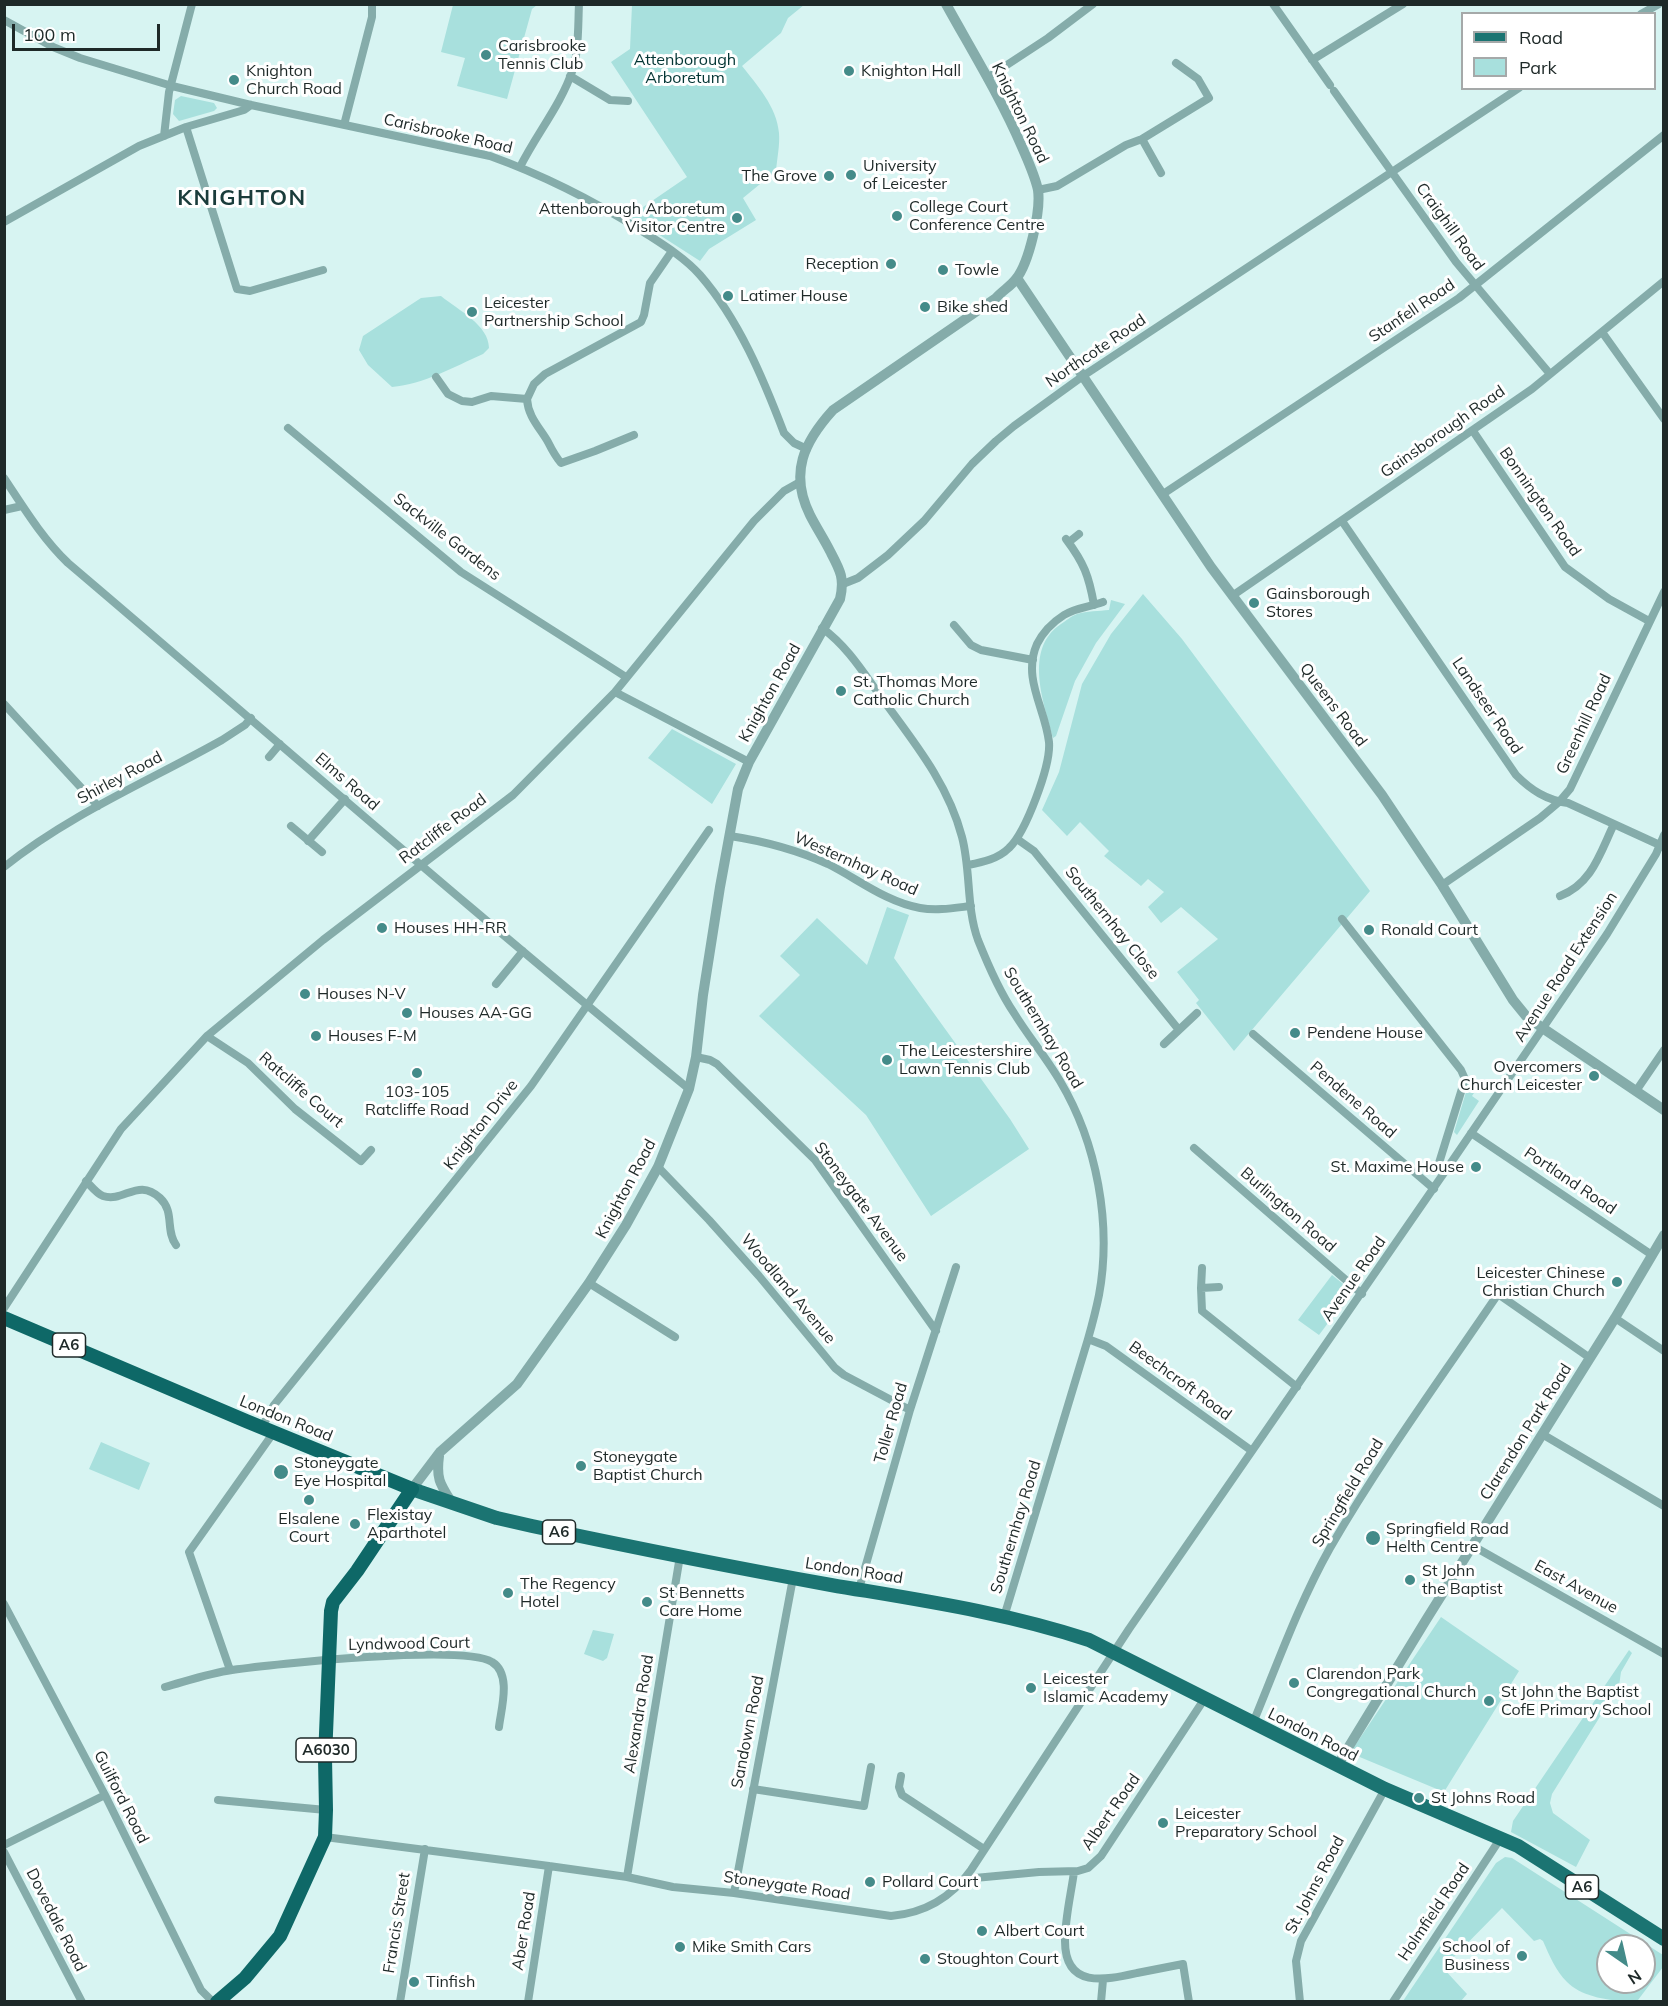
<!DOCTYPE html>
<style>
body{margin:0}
#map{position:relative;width:1668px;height:2006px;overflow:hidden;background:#d7f4f2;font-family:Mulish,sans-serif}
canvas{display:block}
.frame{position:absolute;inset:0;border:6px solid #1e2928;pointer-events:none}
.legend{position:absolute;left:1461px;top:12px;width:195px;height:78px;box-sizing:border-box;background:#fff;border:2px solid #a5a9a9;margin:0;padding:8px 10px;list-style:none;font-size:18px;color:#1e2928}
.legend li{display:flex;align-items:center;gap:12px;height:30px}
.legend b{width:30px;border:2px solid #a5a9a9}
.north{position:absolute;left:1596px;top:1934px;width:60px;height:60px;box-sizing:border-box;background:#fff;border:2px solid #a5a9a9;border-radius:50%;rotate:146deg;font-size:16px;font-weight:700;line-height:24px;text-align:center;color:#1e2928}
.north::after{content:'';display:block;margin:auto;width:21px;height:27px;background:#448b89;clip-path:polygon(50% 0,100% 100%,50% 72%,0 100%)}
.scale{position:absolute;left:12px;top:24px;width:148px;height:27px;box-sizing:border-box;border:3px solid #1e2928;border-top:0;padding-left:8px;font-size:18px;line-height:21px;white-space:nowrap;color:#1e2928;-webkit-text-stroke:4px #fff;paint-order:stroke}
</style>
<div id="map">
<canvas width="1668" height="2006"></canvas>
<div class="frame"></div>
<ul class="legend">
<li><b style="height:8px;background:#1b7472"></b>Road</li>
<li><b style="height:16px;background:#a8e0dd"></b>Park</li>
</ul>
<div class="north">N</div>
<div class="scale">100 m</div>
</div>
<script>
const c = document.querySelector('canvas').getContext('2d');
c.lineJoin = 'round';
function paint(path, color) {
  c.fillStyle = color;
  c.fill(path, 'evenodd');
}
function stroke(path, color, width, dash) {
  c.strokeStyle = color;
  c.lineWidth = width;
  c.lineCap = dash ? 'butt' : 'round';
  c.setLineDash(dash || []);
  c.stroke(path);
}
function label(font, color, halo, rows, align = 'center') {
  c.font = font + ' Mulish,sans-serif';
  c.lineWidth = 6;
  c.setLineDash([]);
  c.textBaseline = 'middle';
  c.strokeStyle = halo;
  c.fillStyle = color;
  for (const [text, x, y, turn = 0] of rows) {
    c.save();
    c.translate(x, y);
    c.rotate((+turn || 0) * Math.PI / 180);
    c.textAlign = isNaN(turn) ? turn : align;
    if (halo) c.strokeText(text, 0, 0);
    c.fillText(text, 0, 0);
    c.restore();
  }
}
const green = new Path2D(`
 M453 5H537L532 9 507 99 457 86 465 58 441 52Z
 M632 5H804L788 18 781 33 742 66C757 85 777 107 779 133 780 145 777 159 776 171L743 198 756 220 709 249 700 261 630 216 687 177 611 62 630 49Z
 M181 96 214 103 217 108 214 111 179 121 173 114 175 100Z
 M441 296C458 310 489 325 489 348L483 354C454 367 424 384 392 387L368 365 359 350 363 336 421 298Z
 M1143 594 1182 639 1370 891 1234 1051 1196 1003 1199 1000 1177 972 1218 939 1181 907 1161 923 1148 907 1164 892 1148 879 1141 886 1104 856 1109 851 1080 822 1067 836 1042 810 1059 772 1082 684 1111 634Z
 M1111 600 1125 604 1096 643 1075 681 1056 736 1053 738C1044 703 1023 649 1061 624 1066 621 1071 616 1077 614 1087 611 1099 611 1109 610Z
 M672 729 736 764 712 804 648 758Z
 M887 907 909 915 894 958 1010 1119 1029 1149 931 1216 866 1115 759 1016 800 975 780 956 817 918 867 965Z
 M1469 1082 1476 1090 1472 1096 1479 1101 1457 1135 1454 1132Z
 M1332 1275 1352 1291 1319 1335 1298 1320Z
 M101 1442 150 1463 139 1490 89 1469Z
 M1441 1617 1519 1671 1444 1792 1350 1753Z
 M593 1630 614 1634 607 1658 603 1661 584 1654Z
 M1629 1650 1632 1653 1621 1672 1619 1686 1552 1794 1550 1803 1553 1813 1590 1840 1576 1867 1511 1832 1513 1821Z
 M1505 1857 1512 1858 1663 1955V1967L1638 2000C1618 2003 1582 1998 1567 1982 1556 1971 1549 1955 1543 1941L1540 1939 1534 1941 1502 1908 1443 1968 1467 1994 1461 2001H1403L1496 1863ZM1608 1946H1644V1982H1608Z`);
const minor = new Path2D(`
 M1273 4 1330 85
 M1641 14 1659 4
 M4 20 53 47 80 58 172 86 251 105 490 156C543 175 594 201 642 231 662 244 684 257 700 275 739 320 763 378 784 433L794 443 807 449
 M1312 60 1403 4
 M570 76 610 100 628 101
 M987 78 1048 38 1093 4
 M1334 91 1456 262 1550 374
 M344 125 372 17V4
 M186 127 237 289 250 291 323 270
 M164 136 169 92 192 4
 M1142 139 1161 173
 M520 167C537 133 561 105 573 69 579 53 578 22 579 4
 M1038 190 1057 186 1126 145 1142 139 1209 98 1198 79 1176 63
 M4 222 139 146 186 127 244 110 251 105
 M1602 332 1664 419
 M436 377 448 394 462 401 472 402 491 396 527 399 534 384 545 374 641 322 644 315 650 283 672 251
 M527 399C528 417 540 428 548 442 552 450 555 456 561 463L595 451 634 435
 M288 428 461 572 626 677
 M1473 431 1565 567 1609 599 1649 621
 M4 478C24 508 42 538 68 563 275 739 479 918 689 1089
 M1163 494 1459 298 1664 135
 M4 510 22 506
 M1342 521 1516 775C1531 790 1546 800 1568 803L1664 847
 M1066 539C1084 563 1089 576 1094 605
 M1069 542 1079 534
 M843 584 858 578 888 555 924 521 972 464 996 441 1014 426 1083 376 1519 88
 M1232 596 1532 389 1664 281
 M954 625 971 645 981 650 1033 660
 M822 628C847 646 863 672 881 697 913 741 948 783 962 837 971 871 966 907 978 940 988 965 999 991 1014 1013 1028 1036 1046 1057 1060 1081 1097 1143 1112 1224 1099 1295 1096 1310 1092 1325 1088 1339L1004 1617
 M615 692 749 762
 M4 704 98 806
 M269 757 280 744
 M291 826 322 852
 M730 836C763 841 797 850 828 864 858 879 886 902 920 908 937 911 954 908 971 906
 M1017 839 1034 851 1179 1030
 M308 841 345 799
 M968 865C983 862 998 859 1009 848 1026 832 1051 765 1049 742 1045 708 1022 678 1037 644 1043 632 1053 622 1064 615 1077 607 1090 607 1103 602
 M4 867C70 814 149 781 222 740L245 725 251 718
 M1442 885 1540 818 1559 802 1570 789 1664 592
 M1560 896C1592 884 1600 853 1614 824
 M496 984 523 951
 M1253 1034 1434 1189
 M207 1036 248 1063 295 1109 361 1161 371 1150
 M1164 1044 1197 1013
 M696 1057 710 1060 717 1064 815 1160 936 1331
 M1636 1091 1664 1050
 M1471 1133 1652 1255
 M1194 1148 1362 1294
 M658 1167 709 1220 759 1276 835 1368 844 1375 910 1410
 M1446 1170 1607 934 1656 854 1664 835
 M86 1181C91 1186 97 1194 103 1196 124 1203 138 1177 160 1198 175 1212 165 1230 176 1245
 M1202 1268 1201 1288 1202 1311 1297 1387
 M589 1283 675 1337
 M1201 1288 1219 1287
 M4 1308 121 1129 207 1036 323 940 513 795 615 692 754 521 784 491 800 482
 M1615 1318 1664 1351
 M1088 1339 1106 1346 1252 1451
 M262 1427 274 1405 531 1086 709 830
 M1542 1434 1664 1506
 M1473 1546 1664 1654
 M859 1589 910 1410 956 1267
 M4 1604 105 1795 201 1990 213 2002
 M230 1670 189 1552 274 1432
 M165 1687C187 1681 210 1673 232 1670 273 1664 464 1644 492 1662 512 1674 501 1709 499 1727
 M1253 1723C1277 1665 1299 1603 1330 1548 1381 1460 1441 1378 1498 1294L1590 1358
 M901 1776 899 1787 902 1795 984 1849
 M753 1789 864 1806 871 1767
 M218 1800 326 1810
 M325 1837 549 1866 627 1877 673 1887 734 1893 891 1916C925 1913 951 1898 971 1870L1129 1629 1446 1170 1439 1163 1465 1079 1461 1070 1342 919
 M4 1845 105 1795
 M4 1852 82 2002
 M1074 1872C1071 1894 1065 1918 1065 1941 1065 1989 1105 1980 1137 1973 1152 1970 1167 1967 1183 1964L1189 2002
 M627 1877 680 1556
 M964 1879 1039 1872 1078 1871 1088 1868 1101 1856 1205 1698
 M734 1893 793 1578
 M400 2002 425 1849
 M528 2002 549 1866
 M1101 2002 1103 1980
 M1300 2002 1296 1961 1301 1941 1385 1789
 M1393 2002 1500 1839`);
const tertiary = new Path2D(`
 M1017 278 1211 567 1382 795 1442 885 1513 1000 1526 1016 1544 1029 1664 1110
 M439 1456C436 1479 440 1484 452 1503
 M412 1489 440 1452 517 1384 589 1283 626 1225 658 1167 689 1089 696 1057 703 995 720 887 738 789 749 762 840 599C845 578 840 570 830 551 824 539 816 527 810 515 789 473 804 442 833 410L996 298C1002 291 1011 286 1016 279 1029 263 1041 211 1038 190 1035 176 1028 161 1022 147 1001 98 972 51 946 4
 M1337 1766 1426 1620 1615 1318 1664 1235`);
const primary = new Path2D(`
 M412 1489 497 1518 532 1526C631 1547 731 1567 831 1585 919 1600 1004 1612 1089 1640L1385 1789 1518 1846 1664 1939`);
const trunk = new Path2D(`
 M4 1318 246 1421 412 1489 357 1571 333 1602 331 1611 325 1758 326 1810 325 1837 280 1936 245 1978 217 2002`);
const markers = [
 [486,55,6,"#448b89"],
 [849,71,6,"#448b89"],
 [234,80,6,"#448b89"],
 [851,175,6,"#448b89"],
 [829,176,6,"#448b89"],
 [897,216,6,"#448b89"],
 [737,218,6,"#448b89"],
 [891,264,6,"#448b89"],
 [943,270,6,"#448b89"],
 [728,296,6,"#448b89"],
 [925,307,6,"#448b89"],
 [472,312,6,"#448b89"],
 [1254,603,6,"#448b89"],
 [841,691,6,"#448b89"],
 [382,928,6,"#448b89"],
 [1369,930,6,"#448b89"],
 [305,994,6,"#448b89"],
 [407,1013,6,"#448b89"],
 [1295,1033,6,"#448b89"],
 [316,1036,6,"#448b89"],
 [887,1060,6,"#448b89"],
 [417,1073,6,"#448b89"],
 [1594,1076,6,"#448b89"],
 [1476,1167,6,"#448b89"],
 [1617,1282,6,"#448b89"],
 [581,1466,6,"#448b89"],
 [281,1472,8,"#448b89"],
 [309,1500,6,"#448b89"],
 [355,1524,6,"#448b89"],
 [1373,1538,8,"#448b89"],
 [1410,1580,6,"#448b89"],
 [508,1593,6,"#448b89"],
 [647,1602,6,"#448b89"],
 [1294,1683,6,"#448b89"],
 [1031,1688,6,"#448b89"],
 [1489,1701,6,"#448b89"],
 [1419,1798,6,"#448b89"],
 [1163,1823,6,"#448b89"],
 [870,1882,6,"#448b89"],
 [982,1931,6,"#448b89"],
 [680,1947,6,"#448b89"],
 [1522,1956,6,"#448b89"],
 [925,1959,6,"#448b89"],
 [414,1982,6,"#448b89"]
];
const shields = [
 [69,1345,33],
 [559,1532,33],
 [326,1750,60],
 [1582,1887,33]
];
const shieldNames = [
 ["A6",69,1345],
 ["A6",559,1532],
 ["A6030",326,1750],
 ["A6",1582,1887]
];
const poiNames = [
 ["Carisbrooke",498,46],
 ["Tennis Club",498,64],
 ["Knighton",246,71],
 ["Church Road",246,89],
 ["Knighton Hall",861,71],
 ["University",863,166],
 ["of Leicester",863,184],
 ["The Grove",817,176,"right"],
 ["College Court",909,207],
 ["Conference Centre",909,225],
 ["Attenborough Arboretum",725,209,"right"],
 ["Visitor Centre",725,227,"right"],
 ["Reception",879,264,"right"],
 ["Towle",955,270],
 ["Latimer House",740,296],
 ["Leicester",484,303],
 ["Partnership School",484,321],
 ["Bike shed",937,307],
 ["Gainsborough",1266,594],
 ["Stores",1266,612],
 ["St. Thomas More",853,682],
 ["Catholic Church",853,700],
 ["Houses HH-RR",394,928],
 ["Ronald Court",1381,930],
 ["Houses N-V",317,994],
 ["Houses AA-GG",419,1013],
 ["Pendene House",1307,1033],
 ["Houses F-M",328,1036],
 ["The Leicestershire",899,1051],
 ["Lawn Tennis Club",899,1069],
 ["Overcomers",1582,1067,"right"],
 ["Church Leicester",1582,1085,"right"],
 ["103-105",417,1092,"center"],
 ["Ratcliffe Road",417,1110,"center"],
 ["St. Maxime House",1464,1167,"right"],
 ["Leicester Chinese",1605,1273,"right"],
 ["Christian Church",1605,1291,"right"],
 ["Stoneygate",593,1457],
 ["Baptist Church",593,1475],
 ["Stoneygate",294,1463],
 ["Eye Hospital",294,1481],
 ["Flexistay",367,1515],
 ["Aparthotel",367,1533],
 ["Elsalene",309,1519,"center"],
 ["Court",309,1537,"center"],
 ["Springfield Road",1386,1529],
 ["Helth Centre",1386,1547],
 ["St John",1422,1571],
 ["the Baptist",1422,1589],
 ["The Regency",520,1584],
 ["Hotel",520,1602],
 ["St Bennetts",659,1593],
 ["Care Home",659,1611],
 ["Clarendon Park",1306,1674],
 ["Congregational Church",1306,1692],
 ["Leicester",1043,1679],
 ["Islamic Academy",1043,1697],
 ["St John the Baptist",1501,1692],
 ["CofE Primary School",1501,1710],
 ["St Johns Road",1431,1798],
 ["Leicester",1175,1814],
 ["Preparatory School",1175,1832],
 ["Pollard Court",882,1882],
 ["Albert Court",994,1931],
 ["Mike Smith Cars",692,1947],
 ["School of",1510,1947,"right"],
 ["Business",1510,1965,"right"],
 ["Stoughton Court",937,1959],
 ["Tinfish",426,1982]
];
const parkNames = [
 ["Attenborough",685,60],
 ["Arboretum",685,78]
];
const streetNames = [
 ["Knighton Road",1020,113,64],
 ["Carisbrooke Road",448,134,13],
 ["Craighill Road",1450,227,54],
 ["Stanfell Road",1412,311,-34],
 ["Northcote Road",1096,351,-34],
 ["Gainsborough Road",1443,432,-35],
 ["Bonnington Road",1540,502,55],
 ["Sackville Gardens",447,537,38],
 ["Knighton Road",770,693,-61],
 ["Queens Road",1333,705,53],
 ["Landseer Road",1487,706,56],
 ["Greenhill Road",1584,724,-65],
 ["Shirley Road",120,778,-28],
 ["Elms Road",347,782,41],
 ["Ratcliffe Road",443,829,-37],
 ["Westernhay Road",856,864,24],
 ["Southernhay Close",1112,923,51],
 ["Avenue Road Extension",1566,967,-57],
 ["Southernhay Road",1043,1028,59],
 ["Ratcliffe Court",301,1090,41],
 ["Pendene Road",1353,1100,41],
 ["Knighton Drive",481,1125,-52],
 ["Portland Road",1570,1181,34],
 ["Knighton Road",626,1189,-62],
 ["Stoneygate Avenue",861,1202,53],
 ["Burlington Road",1288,1210,41],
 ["Avenue Road",1354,1279,-55],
 ["Woodland Avenue",788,1289,50],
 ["Beechcroft Road",1180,1381,36],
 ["London Road",286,1419,22],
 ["Toller Road",891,1423,-74],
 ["Clarendon Park Road",1526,1432,-58],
 ["Springfield Road",1348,1493,-59],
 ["Southernhay Road",1016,1527,-73],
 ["London Road",854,1571,9],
 ["East Avenue",1576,1587,29],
 ["Lyndwood Court",409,1644,-1],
 ["Alexandra Road",639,1714,-81],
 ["Sandown Road",748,1732,-79],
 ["London Road",1313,1735,27],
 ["Guilford Road",121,1797,63],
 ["Albert Road",1111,1812,-55],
 ["St. Johns Road",1315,1885,-62],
 ["Stoneygate Road",787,1886,8],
 ["Holmfield Road",1434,1912,-56],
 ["Dovedale Road",56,1920,63],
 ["Francis Street",397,1923,-81],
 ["Aber Road",524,1931,-81]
];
const districtNames = [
 ["KNIGHTON",242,198]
];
paint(green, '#a8e0dd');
stroke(minor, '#85acaa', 8);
stroke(tertiary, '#85acaa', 10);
stroke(primary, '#1b7472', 14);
stroke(trunk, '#0e6867', 14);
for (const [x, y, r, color] of markers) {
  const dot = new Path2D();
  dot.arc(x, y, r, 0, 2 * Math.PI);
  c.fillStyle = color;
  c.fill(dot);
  stroke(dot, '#fff', 2);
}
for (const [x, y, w] of shields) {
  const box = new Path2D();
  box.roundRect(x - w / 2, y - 12, w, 24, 4.5);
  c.fillStyle = '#fff';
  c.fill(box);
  stroke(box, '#1e2928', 1.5);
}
label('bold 15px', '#1e2928', null, shieldNames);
label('16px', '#1e2928', '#fff', poiNames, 'left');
label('16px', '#023433', '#fff', parkNames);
label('16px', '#1e2928', '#fff', streetNames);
c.letterSpacing = '1.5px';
label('bold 22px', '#1a3c3b', '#fff', districtNames);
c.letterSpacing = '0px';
</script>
